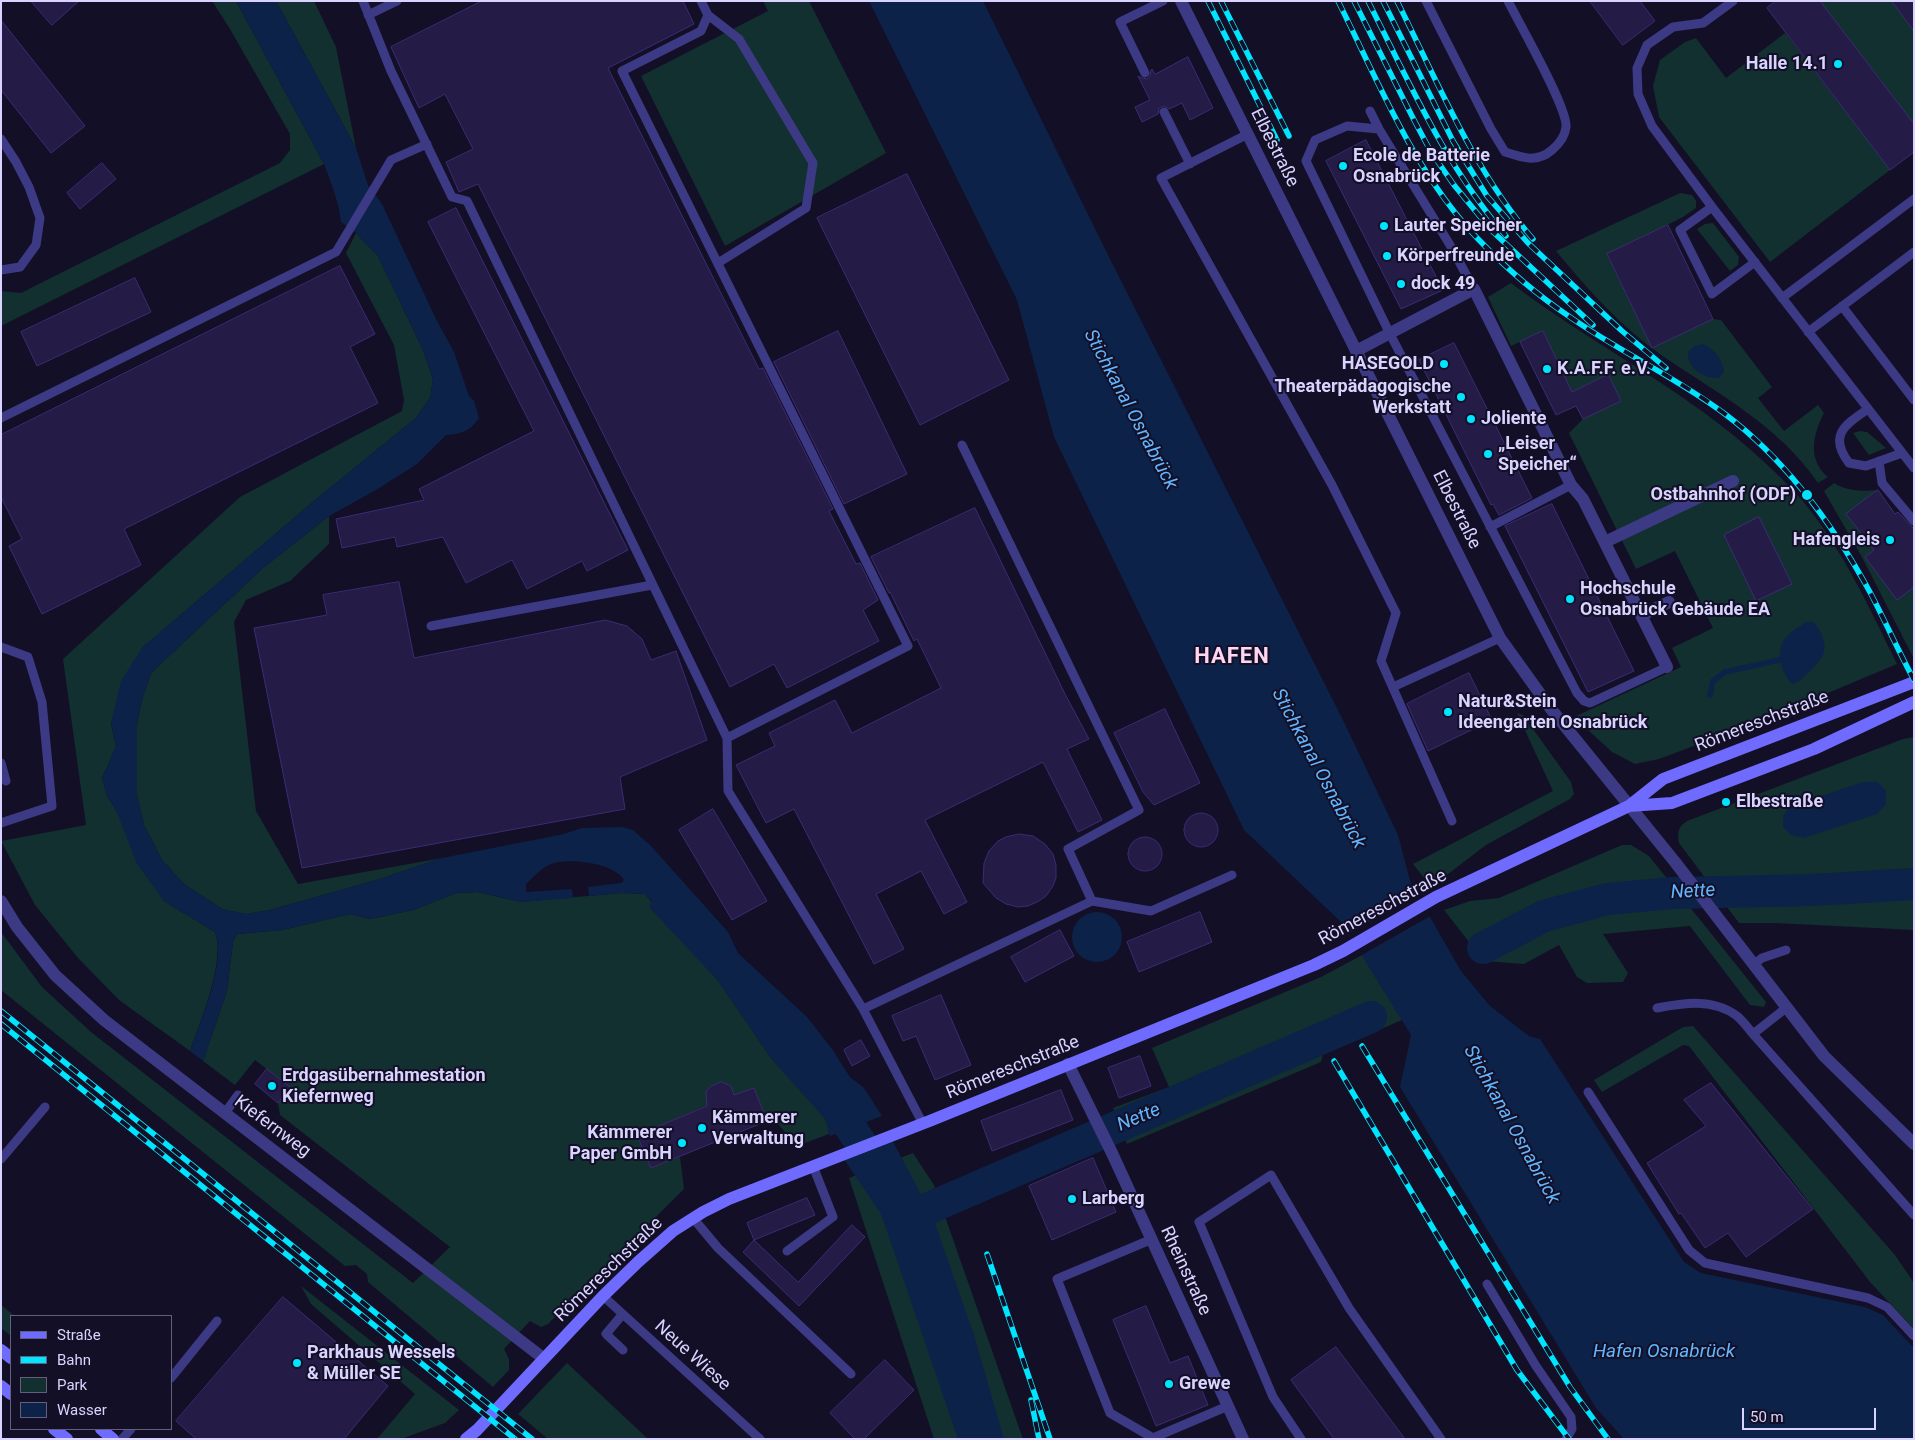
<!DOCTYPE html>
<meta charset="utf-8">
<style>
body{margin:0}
#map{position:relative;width:1915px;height:1440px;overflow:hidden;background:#130f26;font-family:Roboto,sans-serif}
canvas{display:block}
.frame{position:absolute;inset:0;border:2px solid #d9d4ff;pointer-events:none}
.legend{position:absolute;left:10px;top:1315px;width:162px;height:115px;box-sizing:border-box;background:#130f26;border:1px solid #625e7d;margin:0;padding:6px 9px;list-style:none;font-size:15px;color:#d9d4ff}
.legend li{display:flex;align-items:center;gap:10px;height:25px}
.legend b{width:25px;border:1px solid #625e7d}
.scale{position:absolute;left:1742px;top:1408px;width:134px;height:22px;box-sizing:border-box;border:2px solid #d9d4ff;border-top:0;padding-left:6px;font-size:15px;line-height:18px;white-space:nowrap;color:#d9d4ff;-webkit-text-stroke:4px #130f26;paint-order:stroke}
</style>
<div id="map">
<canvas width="1915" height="1440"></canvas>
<div class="frame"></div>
<ul class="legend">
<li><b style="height:6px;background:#6f6bff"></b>Straße</li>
<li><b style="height:6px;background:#00e5ff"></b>Bahn</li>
<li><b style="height:14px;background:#12302f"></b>Park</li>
<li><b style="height:14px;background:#0c2248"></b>Wasser</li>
</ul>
<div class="scale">50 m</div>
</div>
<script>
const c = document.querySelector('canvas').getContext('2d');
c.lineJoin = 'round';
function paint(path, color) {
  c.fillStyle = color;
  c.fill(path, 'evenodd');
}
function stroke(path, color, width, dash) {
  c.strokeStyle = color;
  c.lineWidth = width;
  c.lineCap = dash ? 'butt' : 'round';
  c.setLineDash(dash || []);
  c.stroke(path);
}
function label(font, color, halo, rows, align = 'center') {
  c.font = font + ' Roboto,sans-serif';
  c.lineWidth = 4;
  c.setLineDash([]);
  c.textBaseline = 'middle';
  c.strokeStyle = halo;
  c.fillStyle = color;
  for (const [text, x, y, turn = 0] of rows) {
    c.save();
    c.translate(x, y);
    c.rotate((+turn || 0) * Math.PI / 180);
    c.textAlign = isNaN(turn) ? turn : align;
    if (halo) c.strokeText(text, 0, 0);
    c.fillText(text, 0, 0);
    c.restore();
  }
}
const green = new Path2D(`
 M212 1H236L324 164 1 326V291L21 293 280 163 290 150V134L230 29Z
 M276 1H314L336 47 356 148Z
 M763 1H809L886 153 725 246 641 76 768 11Z
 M1820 1H1892L1914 31V124Z
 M1785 33 1890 170 1770 262 1659 117 1653 86 1660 60 1685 42 1696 38 1726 78Z
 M1680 193 1692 195 1696 201V208L1683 217 1607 255 1652 348 1713 319 1721 320 1772 387 1758 398 1784 431 1818 405 1824 413C1813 434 1807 460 1828 477L1818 483C1779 426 1720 395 1664 357 1622 328 1588 290 1556 251Z
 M1713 223 1739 257 1738 265 1730 271 1697 229 1705 224Z
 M356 233 378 256 423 350 433 379 430 398 416 418 315 500 142 648 111 723 116 747 102 778 107 796 116 810 164 901 215 932C226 960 200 1023 190 1051L119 1000 78 958 35 905 1 841 86 825 63 659 240 497 402 411 404 400 394 345 346 253Z
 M1511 283C1592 345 1687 390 1762 460 1776 473 1790 486 1802 500 1843 550 1869 607 1897 664L1766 719 1659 759 1635 764 1612 752 1574 717 1681 667 1672 648 1713 628 1675 551 1636 569 1569 433 1583 419 1621 401 1608 374 1572 392 1543 331 1511 346 1488 297Z
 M1860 431 1867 432 1886 448 1869 455 1853 433Z
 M1834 483C1848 492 1862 491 1878 490L1847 514 1874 550 1865 557 1914 587 1913 657 1863 559 1824 491Z
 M329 516V544L290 581 246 600 234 622 256 811 298 884 442 858 380 879 270 910 246 914 222 909 184 884 162 860 144 825 137 796V724L142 700 151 673 263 568Z
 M1517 713 1523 715 1571 782 1574 794 1570 799 1486 845 1431 887 1413 864 1553 791Z
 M1914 737V930L1776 923H1739L1679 843C1677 832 1678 827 1687 821L1903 739Z
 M1622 845H1631L1649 856 1766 1002 1764 1007 1750 1005 1690 926 1603 934 1628 973 1623 982 1587 983 1577 977 1559 945 1524 964 1484 961 1444 910 1470 901 1499 898Z
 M477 892 521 902 621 893 645 894 719 982 771 1058 826 1119 829 1134 797 1146 771 1116 766 1118 754 1088 734 1095 731 1086 721 1082 710 1087 706 1092 710 1104 637 1135 651 1168 680 1157 684 1189 548 1324 541 1327 530 1321 504 1349 509 1359V1370L493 1387 368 1282 367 1274 356 1265 345 1266 1 990V932L42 987 91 1032 413 1283 450 1247 280 1115 278 1103 290 1087 255 1060 235 1085 203 1061 227 991 233 941 237 934 282 930 350 914 370 919 413 910 456 893Z
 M1362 955 1402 1020 1323 1054 1321 1062 1127 1144 1113 1108 1169 1087 1152 1048 1321 977Z
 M1693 1026 1895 1255 1914 1283V1329L1870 1282 1689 1046 1683 1045 1602 1092 1594 1080 1683 1027Z
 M913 1153 934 1185 1023 1439H934L849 1178Z
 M301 1286 459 1410 445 1423 401 1439H377L415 1394 311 1304Z
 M1 1305 15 1316H11V1336L1 1328Z
 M567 1363 648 1439H548L518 1414Z`);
const water = new Path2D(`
 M236 1H276L356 148 368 185 382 204 436 319 454 352 469 396 474 401 479 418C470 431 462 434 446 435L417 464 376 490 329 516 263 568 151 673 142 700 137 724V796L144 825 162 860 184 884 222 909 246 914 270 910 380 879 442 858 564 834 582 828 622 827 633 830 651 846 728 932 738 953 807 1017 832 1049 850 1077 864 1088 882 1116 830 1136 825 1119 771 1058 719 982 649 907 652 901 645 894 621 893 589 896 588 887 621 883 624 880C615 863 568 857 551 864 542 867 533 878 526 884V892L572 889 573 898 521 902 477 892 456 893 413 910 370 919 350 914 282 930 237 934 233 941 227 991 203 1061 190 1051C200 1023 227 960 215 932L164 901 137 864 116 810 107 796 102 778 116 747 111 723 121 681 142 648 315 500 416 418 430 398 433 379 423 350 378 256 356 233 341 222C339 202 331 183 324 164Z
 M869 1H983L1107 253 1342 718 1398 835 1411 884 1461 971 1490 1006 1529 1036 1540 1039 1684 1262 1701 1273 1865 1307 1883 1315 1914 1348V1439H1624L1596 1408 1400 1087 1411 1035 1341 922 1244 830 1054 437 1017 300Z
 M1703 344C1715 349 1722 359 1724 372L1719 378C1704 379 1687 368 1688 352L1694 346Z
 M1806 622H1814C1830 644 1828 655 1808 673 1803 678 1799 682 1792 684 1780 670 1773 648 1790 633 1795 629 1801 626 1806 622Z
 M1863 782H1878L1886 791V805L1877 814 1804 838 1791 835 1783 827V816L1789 807Z
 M1072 937a25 25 0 1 1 50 0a25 25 0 1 1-50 0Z
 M890 1136 932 1215 974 1335 1004 1439H958L881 1214 841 1155Z`);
const pier = new Path2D(`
 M1419 893 1432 915 1360 956 1346 935Z`);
const stream = new Path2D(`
 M1710 695 1713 681 1725 672 1779 660`);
const river = new Path2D(`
 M1483 948 1544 916 1607 899 1673 893 1812 890 1914 884
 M827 1092 884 1178
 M906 1218 1371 1017`);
const building = new Path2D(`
 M31 1H79L52 25Z
 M482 1H683L694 24 608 68 759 369 763 368 833 509 829 511 856 564 860 563 878 600 863 610 879 641 787 688 774 664 730 687 478 184 459 192 446 162 473 149 445 94 419 108 391 47Z
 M1590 1H1640L1655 21 1623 45Z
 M1776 1H1820L1914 124V152L1890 170 1767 8Z
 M1892 1H1914V31Z
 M1 20 85 126 51 153 1 90Z
 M1188 57 1213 108 1190 120 1182 103 1169 109 1164 106 1159 108 1158 114 1142 122 1135 107 1150 100 1138 76 1142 78 1147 79 1150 76 1151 70 1152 69 1155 74Z
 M1366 140 1443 290 1401 309 1326 161Z
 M102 163 116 179 80 209 67 193Z
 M907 174 1009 380 920 425 817 218Z
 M456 208 628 550 587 571 582 561 527 589 512 560 466 583 443 537 397 547 395 537 342 548 336 519 424 500 419 489 534 431 428 222Z
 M1668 225 1713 319 1652 348 1607 254Z
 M340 266 375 334 350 347 378 403 124 529 141 565 42 614 9 546 22 539 1 497V435Z
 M135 278 151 312 37 366 21 332Z
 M838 331 907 474 844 504 774 362Z
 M1543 331 1572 392 1608 374 1621 401 1583 419 1576 406 1556 415 1520 342Z
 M1454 343 1532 498 1499 515 1493 504 1491 505 1419 360Z
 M1878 490 1895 514 1898 512 1914 529V587L1897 600 1865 557 1874 550 1846 514Z
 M1552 504 1634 671 1588 692 1505 526Z
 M975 508 1065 694 1089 739 1067 749 1102 820 1078 832 1043 762 925 820 967 902 944 914 921 871 876 894 904 949 874 964 794 809 766 823 736 765 775 746 769 733 835 700 852 733 941 688 917 639 914 641 890 592 889 593 871 557Z
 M1759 517 1792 584 1756 601 1724 535Z
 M399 582 414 658 605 620 627 626 642 639 651 660 676 651 707 740 620 777 625 809 302 868 254 628 327 615 323 595Z
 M1469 673 1492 720 1428 751 1407 704Z
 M1165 709 1200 783 1154 805 1143 792 1114 733Z
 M713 809 767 901 732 920 679 830Z
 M1184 830a17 17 0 1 1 34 0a17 17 0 1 1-34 0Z
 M1019 834 1033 836 1045 844 1053 854 1056 865V878L1053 886 1046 896 1039 901 1028 906 1018 907 1006 904 996 898 983 883 984 863 989 851 998 841 1006 837Z
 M1128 854a17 17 0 1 1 34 0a17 17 0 1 1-34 0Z
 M1200 912 1212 942 1139 972 1127 942Z
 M1060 930 1074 956 1025 982 1011 957Z
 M941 995 971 1065 935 1080 916 1036 903 1041 892 1016Z
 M861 1040 870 1056 852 1066 844 1050Z
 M1140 1056 1151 1086 1119 1098 1108 1068Z
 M267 1069 290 1087 278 1103 255 1084Z
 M721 1082 731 1086 734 1095 754 1088 767 1121 651 1168 637 1135 707 1106 706 1092 710 1087Z
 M1711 1083 1813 1209 1746 1257 1728 1233 1705 1248 1681 1213 1679 1214 1647 1163 1706 1126 1684 1100Z
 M1061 1090 1073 1120 992 1151 981 1121Z
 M1093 1158 1116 1212 1052 1240 1029 1186Z
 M807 1198 815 1215 754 1240 747 1223Z
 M852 1225 865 1237 799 1306 743 1252 754 1240 798 1282Z
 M283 1297 388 1386 344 1439H196L176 1421Z
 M1146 1306 1170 1363 1188 1356 1208 1405 1156 1426 1113 1320Z
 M1336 1347 1405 1439H1334L1291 1380Z
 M885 1360 914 1390 864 1439H855L830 1413Z`);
const service = new Path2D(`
 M363 1 391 71 452 197 467 201 727 738 728 791 863 1009 923 1124
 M701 1 708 15 739 39 813 163 806 208 718 263
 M1426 1 1491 129 1505 152C1523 158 1537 163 1552 150 1559 144 1565 137 1566 127 1568 108 1519 23 1508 1
 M1733 1 1703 23 1673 27 1647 45 1637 68 1638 94 1652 126 1712 207 1914 468
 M368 15 397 1
 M708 15 701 31 622 71 908 646 727 738
 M1145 73 1120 22 1163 1
 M1370 111 1379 129 1450 245 1474 289
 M1164 112 1190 164
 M1379 129 1347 126 1315 140 1306 161 1390 334 1577 693 1584 701 1590 703 1667 667
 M1248 134 1161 178 1332 485 1396 613 1381 661 1452 821
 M1 139 16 162 29 187 40 218 36 245 20 267 1 270
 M1712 207 1680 230 1712 294 1755 262
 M1782 298 1914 199
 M1842 306 1914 400
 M1808 332 1914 252
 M1868 409C1845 425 1828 435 1849 463L1866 466 1902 453
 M1 418 336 252 391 160 427 144
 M1879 461 1882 483 1914 521
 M1490 527 1571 485
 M431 626 652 585
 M1 647 28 657 42 702 52 806 1 823
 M1393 687 1500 638
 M1 763 6 781
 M1092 901 1151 911 1232 875
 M1753 965 1762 958 1786 950
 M1657 1008C1684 1003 1713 998 1737 1016 1743 1021 1748 1028 1753 1034L1786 1008
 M863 1009 1092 901 1068 849 1139 810 962 445
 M1753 1034 1914 1215
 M1588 1092 1689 1250 1705 1263 1868 1298 1887 1307 1914 1336
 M225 1113 238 1095
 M1 1159 45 1107
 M693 1218 718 1248 851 1374
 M1150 1240 1057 1279 1110 1413 1153 1438 1228 1406
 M787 1251 833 1217 813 1166
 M1487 1284 1536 1366 1571 1417 1572 1429 1566 1439
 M603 1296 760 1439
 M622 1315 606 1334 623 1350
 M171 1378 217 1321
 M122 1439 131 1429
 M1301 1439 1273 1397 1199 1222 1271 1175 1349 1308 1441 1439`);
const minor = new Path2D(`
 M1181 1 1500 638 1551 709 1675 862 1824 1056 1914 1144
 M1356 351 1474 289 1571 485 1583 499 1667 667
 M1605 542 1733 481
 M1642 615 1669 602
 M1 901 17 927 55 975 104 1020 543 1358
 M1068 1064 1112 1153 1243 1439`);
const secondary = new Path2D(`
 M1629 806 1672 803 1814 749 1914 702
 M1 1350 11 1358
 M1 1386 11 1394
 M54 1429 67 1439
 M101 1429 113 1439
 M466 1439 477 1430 603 1296 638 1262 673 1231 703 1212 729 1199 932 1120 1314 965 1343 951 1436 897 1629 806 1663 779 1914 682`);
const rail = new Path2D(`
 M1208 1 1277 140
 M1221 1 1289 136
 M1338 1C1379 83 1415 174 1479 240 1507 269 1537 295 1570 317 1620 352 1676 377 1725 414 1787 461 1834 526 1871 594 1886 623 1899 652 1914 680
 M1354 1 1414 120 1431 152 1454 185 1491 230 1593 325
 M1368 1C1410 84 1445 165 1506 236
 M1383 1 1453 141 1487 196 1528 243 1622 331 1666 368
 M1397 1C1438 83 1473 169 1533 239
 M1 1011 532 1439
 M1 1024 515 1439
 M1362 1046 1570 1387 1608 1439
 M1334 1061 1517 1370 1569 1439
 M987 1254 1050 1439
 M1031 1400 1039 1439`);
const markers = [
 [1838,64,5,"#00e5ff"],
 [1343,166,5,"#00e5ff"],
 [1384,226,5,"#00e5ff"],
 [1387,256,5,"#00e5ff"],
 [1401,284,5,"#00e5ff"],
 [1444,364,5,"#00e5ff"],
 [1547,369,5,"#00e5ff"],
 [1461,397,5,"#00e5ff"],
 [1471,419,5,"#00e5ff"],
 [1488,454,5,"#00e5ff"],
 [1807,495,6,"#00e5ff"],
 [1890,540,5,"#00e5ff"],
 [1570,599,5,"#00e5ff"],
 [1448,712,5,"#00e5ff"],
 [1726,802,5,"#00e5ff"],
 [272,1086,5,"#00e5ff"],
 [702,1128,5,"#00e5ff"],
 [682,1143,5,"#00e5ff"],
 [1072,1199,5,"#00e5ff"],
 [297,1363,5,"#00e5ff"],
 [1169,1384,5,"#00e5ff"]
];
const poiNames = [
 ["Halle 14.1",1828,64,"right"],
 ["Ecole de Batterie",1353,156],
 ["Osnabrück",1353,177],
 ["Lauter Speicher",1394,226],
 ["Körperfreunde",1397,256],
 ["dock 49",1411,284],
 ["HASEGOLD",1434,364,"right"],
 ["K.A.F.F. e.V.",1557,369],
 ["Theaterpädagogische",1451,387,"right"],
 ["Werkstatt",1451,408,"right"],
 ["Joliente",1481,419],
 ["„Leiser",1498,444],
 ["Speicher“",1498,465],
 ["Ostbahnhof (ODF)",1796,495,"right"],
 ["Hafengleis",1880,540,"right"],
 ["Hochschule",1580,589],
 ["Osnabrück Gebäude EA",1580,610],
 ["Natur&Stein",1458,702],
 ["Ideengarten Osnabrück",1458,723],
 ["Elbestraße",1736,802],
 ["Erdgasübernahmestation",282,1076],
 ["Kiefernweg",282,1097],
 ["Kämmerer",712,1118],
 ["Verwaltung",712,1139],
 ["Kämmerer",672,1133,"right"],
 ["Paper GmbH",672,1154,"right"],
 ["Larberg",1082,1199],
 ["Parkhaus Wessels",307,1353],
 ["& Müller SE",307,1374],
 ["Grewe",1179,1384]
];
const streetNames = [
 ["Elbestraße",1274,148,63],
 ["Elbestraße",1456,510,63],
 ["Römereschstraße",1762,722,-21],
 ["Römereschstraße",1383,908,-28],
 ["Römereschstraße",1013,1068,-22],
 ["Kiefernweg",272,1127,37],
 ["Römereschstraße",609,1270,-44],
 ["Rheinstraße",1185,1271,65],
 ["Neue Wiese",692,1356,42]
];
const waterNames = [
 ["Stichkanal Osnabrück",1130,410,62],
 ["Stichkanal Osnabrück",1318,769,62],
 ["Nette",1693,892,-3],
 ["Nette",1139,1118,-23],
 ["Stichkanal Osnabrück",1511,1125,61],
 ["Hafen Osnabrück",1664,1352]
];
const districtNames = [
 ["HAFEN",1232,657]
];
paint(green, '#12302f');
paint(water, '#0c2248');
paint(pier, '#130f26');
stroke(stream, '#0c2248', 5.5);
stroke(river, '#0c2248', 32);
paint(building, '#241b47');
stroke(building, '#3b2d73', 1);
stroke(service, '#3d3a85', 9);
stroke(minor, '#3d3a85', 12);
stroke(secondary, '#6f6bff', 12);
stroke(rail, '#00e5ff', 5.5);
stroke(rail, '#130f26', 4, [11]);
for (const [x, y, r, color] of markers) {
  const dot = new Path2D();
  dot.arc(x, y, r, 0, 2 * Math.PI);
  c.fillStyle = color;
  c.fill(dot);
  stroke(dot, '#130f26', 2);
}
label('bold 18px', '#d9d4ff', '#130f26', poiNames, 'left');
label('18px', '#d9d4ff', '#130f26', streetNames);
label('italic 19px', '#62b6ff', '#130f26', waterNames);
c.letterSpacing = '1px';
label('bold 22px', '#ffd6f0', '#130f26', districtNames);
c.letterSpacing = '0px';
</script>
